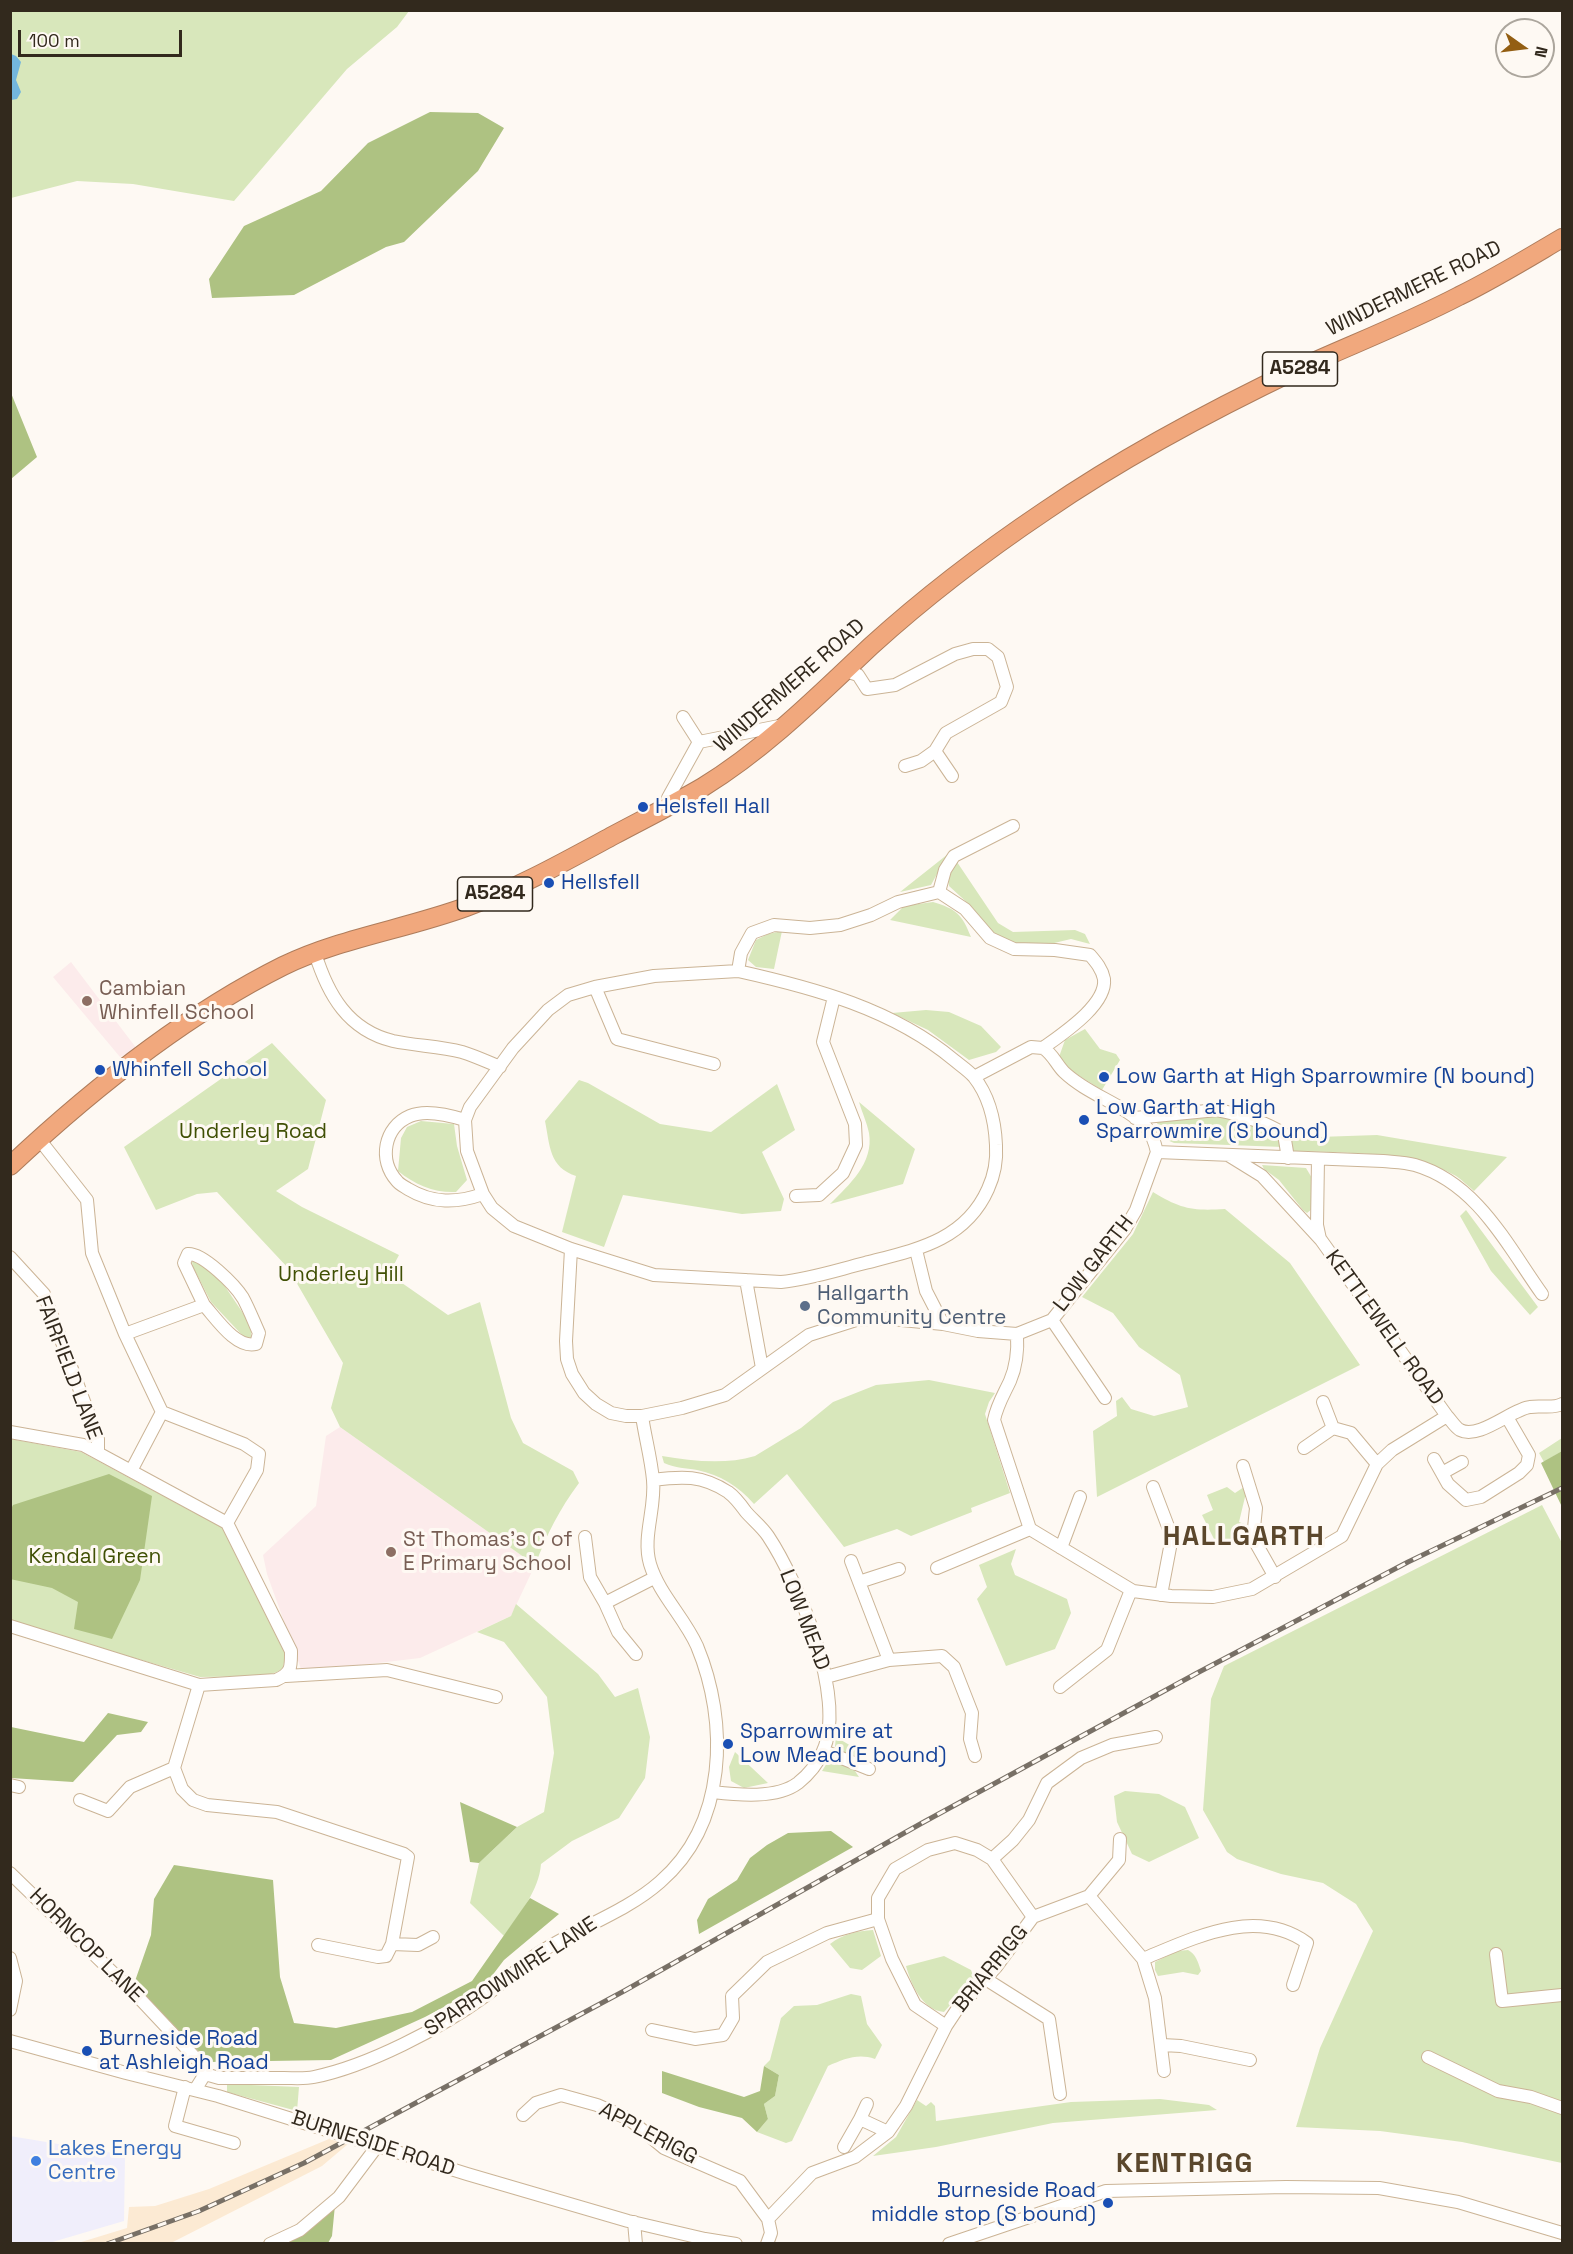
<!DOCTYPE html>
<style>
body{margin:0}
#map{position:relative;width:1573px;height:2254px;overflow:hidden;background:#fef9f3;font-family:"Space Grotesk",sans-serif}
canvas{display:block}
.frame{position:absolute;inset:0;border:12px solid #32291d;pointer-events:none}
.north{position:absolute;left:1495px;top:18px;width:60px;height:60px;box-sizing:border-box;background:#fef9f3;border:2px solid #aca69d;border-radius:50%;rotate:104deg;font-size:16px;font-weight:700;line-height:24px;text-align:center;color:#32291d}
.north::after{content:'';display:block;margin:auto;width:21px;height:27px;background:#935e12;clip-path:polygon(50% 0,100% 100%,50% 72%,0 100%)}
.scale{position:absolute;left:18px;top:30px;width:164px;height:27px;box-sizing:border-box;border:3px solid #32291d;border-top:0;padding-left:8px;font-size:18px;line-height:21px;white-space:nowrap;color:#32291d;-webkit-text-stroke:4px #fef9f3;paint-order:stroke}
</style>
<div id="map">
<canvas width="1573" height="2254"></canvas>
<div class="frame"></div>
<div class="north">N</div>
<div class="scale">100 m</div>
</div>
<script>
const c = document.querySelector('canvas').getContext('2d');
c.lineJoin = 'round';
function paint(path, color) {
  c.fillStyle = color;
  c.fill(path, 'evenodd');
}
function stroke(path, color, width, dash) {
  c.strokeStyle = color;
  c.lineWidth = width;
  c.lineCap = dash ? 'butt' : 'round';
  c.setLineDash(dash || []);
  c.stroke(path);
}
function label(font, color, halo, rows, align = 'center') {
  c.font = font + ' "Space Grotesk",sans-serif';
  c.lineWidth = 6;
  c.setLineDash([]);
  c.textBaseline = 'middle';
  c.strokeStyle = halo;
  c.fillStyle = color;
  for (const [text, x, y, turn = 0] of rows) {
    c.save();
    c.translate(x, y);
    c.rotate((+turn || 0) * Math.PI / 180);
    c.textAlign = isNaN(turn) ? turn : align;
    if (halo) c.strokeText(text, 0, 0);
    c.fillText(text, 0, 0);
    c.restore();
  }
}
const commercial = new Path2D(`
 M10 2136 125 2155 124 2221 49 2243H11Z`);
const built = new Path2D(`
 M329 2139 348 2144 322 2166 171 2243H78L127 2228 129 2207 155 2206 209 2189Z`);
const education = new Path2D(`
 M71 962 137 1049 120 1057 53 977Z
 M340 1427 535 1565 511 1616 420 1658 310 1671 301 1669 267 1574 263 1555 316 1506 326 1436Z`);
const green = new Path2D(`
 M10 11H409L397 27 347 69 234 201 133 184 77 181 11 198Z
 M948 854 931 885 900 892Z
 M957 862 998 923 1013 932 1075 930 1085 934 1090 944 1071 939 1050 944 1011 943 992 934 972 907 949 886 948 878 951 868Z
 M933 902C956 909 962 914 971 937L890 920 904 906Z
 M782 931 774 969 756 967 748 960 756 940 768 934Z
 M926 1010 949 1012 981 1026 1001 1047 996 1052 969 1060 928 1030 892 1013Z
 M1085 1029 1100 1049 1116 1054 1120 1060 1102 1090 1070 1070 1059 1057 1065 1040Z
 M272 1043 326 1100 308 1169 276 1191 302 1207 399 1255 389 1274 448 1315 480 1302 511 1418 523 1443 573 1471 579 1483C559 1510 547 1534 535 1565L340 1427 331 1408 343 1363 288 1268 217 1192 197 1194 156 1210 124 1147Z
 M579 1080 588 1083 660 1124 711 1132 777 1084 795 1130 762 1152 784 1199 781 1211 742 1214 623 1195 604 1247 562 1232 576 1176C549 1167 550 1146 545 1121Z
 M859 1102 915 1149 903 1184 830 1204C849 1185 874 1163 869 1133 867 1123 862 1112 859 1102Z
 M1222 1116 1276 1132 1283 1147 1174 1143 1165 1139 1156 1121Z
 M421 1121 454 1124 457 1146 467 1180 456 1192C435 1193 415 1185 398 1171L401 1138 407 1127Z
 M1377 1135 1507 1157 1474 1191C1468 1186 1462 1180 1456 1176 1412 1150 1340 1153 1290 1151L1289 1138Z
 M1262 1165 1306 1168 1312 1178V1209L1307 1213 1303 1210 1279 1180 1264 1169Z
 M1153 1192C1181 1209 1192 1211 1225 1209L1290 1263 1360 1365 1097 1497 1093 1431 1117 1416 1116 1401 1122 1397 1131 1409 1154 1416 1188 1407 1180 1375 1139 1347 1113 1313 1082 1297 1133 1234Z
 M1466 1210 1538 1307 1530 1315 1491 1271 1460 1216Z
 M197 1261 220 1279 251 1325V1337L248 1339 243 1336 211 1302 193 1267 192 1262Z
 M929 1380 995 1393 989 1402 985 1414 1010 1493 971 1508 972 1512 911 1536 897 1529 844 1547 787 1474 754 1504C738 1486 721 1475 697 1470 685 1468 676 1468 664 1463L662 1456C692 1461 725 1465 755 1456L801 1428 833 1402 876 1385Z
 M1562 1438V1451L1544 1462 1539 1453Z
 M11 1439 81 1452 223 1528 284 1648 285 1657 283 1668 277 1672 264 1676 200 1677 11 1622Z
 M1227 1487 1235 1493 1244 1487 1251 1498 1245 1497 1239 1522 1250 1526 1251 1535 1218 1547 1202 1515 1213 1510 1207 1495Z
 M1542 1505 1562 1543V2163L1462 2142 1380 2131 1296 2127 1320 2048 1373 1931 1356 1904 1323 1883 1281 1874 1237 1859 1227 1852 1203 1810 1211 1699 1224 1666Z
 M1016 1549 1011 1564 1015 1575 1067 1599 1071 1613 1055 1649 1006 1666 977 1599 987 1587 979 1565Z
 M516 1604 598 1674 615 1697 638 1688 650 1737 645 1778 619 1818 572 1841 541 1864C539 1891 519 1914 504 1936L470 1903 479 1863 517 1827 544 1812 554 1753 547 1697 504 1642 477 1632 511 1616Z
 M836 1737 868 1756C857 1763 842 1756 835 1746Z
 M735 1752 768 1783 744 1788 731 1781 729 1767Z
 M838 1762 853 1768 859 1777 822 1771 827 1763Z
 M1125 1791 1159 1794 1185 1807 1199 1838 1149 1862 1132 1854 1117 1822 1114 1796Z
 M873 1930 881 1956 862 1970 850 1968 830 1944C843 1934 857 1931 873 1930Z
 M1188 1950C1196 1954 1198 1962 1201 1971L1198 1975 1183 1972 1158 1976 1155 1970V1962L1177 1951Z
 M944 1956 971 1970 974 1978 944 2012C922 2010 911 1984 906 1966Z
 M851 1994 861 1996 867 2024 882 2045 875 2059C858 2053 844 2059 828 2066L792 2141 786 2143 757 2132 768 2119 764 2104 775 2096 779 2075 764 2066 770 2060 781 2018 794 2006 817 2005Z
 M227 2084 299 2087 297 2111 227 2092Z
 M1160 2099 1209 2105 1217 2110 1053 2123 936 2147 873 2156 896 2137 917 2100 926 2106 931 2102 935 2106 936 2121 1071 2102Z`);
const forest = new Path2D(`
 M430 112 478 113 504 128 478 171 404 242 386 247 294 295 212 298 209 279 244 226 321 191 368 143Z
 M11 393 37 457 11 479H10Z
 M1562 1451V1507L1541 1463Z
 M109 1474 152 1496 140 1580 112 1639 74 1629 78 1602 52 1588 10 1579V1511L13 1505Z
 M108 1713 148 1722 141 1732 117 1735 73 1782 11 1778V1727L84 1742Z
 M460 1802 517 1827 479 1863 470 1862Z
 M831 1831 853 1847 699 1934 697 1920 708 1899 737 1880 750 1858 767 1845 788 1833Z
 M174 1865 273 1880 280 1977 294 2023 336 2028 412 2012 472 1981 530 1898 559 1914 504 1960 485 1985 425 2017 331 2060 209 2062 134 1984 151 1935 154 1899Z
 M764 2066 779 2075 775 2096 764 2104 768 2119 757 2132 742 2118 699 2107 662 2093V2071L744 2097 760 2091Z
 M335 2205 332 2236 328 2243 281 2244Z`);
const water = new Path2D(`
 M11 54 16 56 21 62 16 80 21 92 17 99 11 100Z`);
const minor = new Path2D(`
 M848 668 852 673 858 675 867 689 895 685 955 654 973 649H988L998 657 1007 687 1001 702 946 733 935 751 921 761 905 766
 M683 717 699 742
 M935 751 952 776
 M664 808 668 798 699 742 784 725
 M939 892 945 870 954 856 1013 826
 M315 953C328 995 348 1030 393 1041 416 1046 440 1046 462 1052 475 1056 488 1062 500 1067
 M738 971C814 988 893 1009 954 1060 960 1065 969 1071 974 1077 989 1096 995 1122 996 1145 997 1160 994 1176 988 1189 965 1241 915 1250 865 1263 837 1270 810 1279 781 1282L654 1275 571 1249 514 1226 492 1208 483 1194 467 1151 465 1120 470 1107 513 1048 548 1010 568 995 595 987 654 976Z
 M738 971 741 953 752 933 774 925 810 928 840 925 871 915 898 902 939 892 965 909 990 938 1014 949 1055 950 1090 955C1096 962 1102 969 1104 979 1107 1005 1062 1034 1043 1048L1031 1047 974 1077
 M595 987 617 1039 714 1064
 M1135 1118 1217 1110C1238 1114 1265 1122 1284 1134L1288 1158
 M465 1120C449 1115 426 1109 410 1116 384 1127 378 1160 397 1181 399 1184 405 1187 408 1189 433 1204 457 1203 483 1194
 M39 1139 87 1200 92 1253 125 1334 162 1412 131 1471
 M1157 1152 1383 1161C1393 1162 1405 1162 1415 1165 1477 1183 1507 1245 1542 1294
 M1228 1155 1262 1176 1321 1240 1447 1416C1451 1420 1455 1427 1460 1430 1479 1440 1512 1409 1530 1407 1541 1405 1553 1409 1562 1404
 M1318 1159 1317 1225 1320 1239
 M796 1196 819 1195 843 1173 856 1145 855 1124 823 1042 834 997
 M571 1249 566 1341 567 1359 572 1374 584 1393 596 1404 611 1413 626 1416H642L682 1408 725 1395 809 1335 856 1320 881 1318 943 1324 978 1331 1017 1334 1052 1320 1125 1229 1136 1210 1157 1152C1155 1143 1152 1134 1146 1127 1124 1104 1088 1095 1064 1072 1056 1064 1053 1054 1043 1048
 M916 1250 926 1291 943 1324
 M10 1257 44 1294 98 1439V1453
 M746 1280 762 1368
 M1052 1320 1105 1398
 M125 1334 204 1305C216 1318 236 1349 256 1344L259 1333C254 1322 249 1309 243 1298 235 1285 203 1253 188 1254L184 1263 204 1305
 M1017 1334C1018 1350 1017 1365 1010 1381 1004 1394 997 1405 994 1420L1030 1529 1133 1591 1171 1596 1213 1597 1252 1589 1342 1536 1377 1464 1392 1450 1447 1416
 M1323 1402 1333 1428 1351 1433 1377 1464
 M162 1412 244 1444 259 1454 257 1470 227 1523
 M10 1432 83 1445 227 1523 291 1651C291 1667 292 1673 276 1680L199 1685 10 1626
 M1304 1448 1333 1428
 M1434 1459 1448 1484 1466 1500 1481 1497 1519 1473 1527 1465 1529 1455 1507 1417
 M1243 1466 1256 1508 1253 1538 1275 1577
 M1442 1473 1462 1462
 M653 1480C682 1476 702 1475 728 1492 735 1497 741 1505 746 1512 753 1520 762 1527 768 1536 798 1581 847 1698 823 1751 818 1763 808 1775 798 1783 777 1799 738 1795 713 1792
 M1153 1487 1172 1537 1161 1595
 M585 1537 590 1577 605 1603 618 1632 636 1654
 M1061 1548 1080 1497
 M851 1561 889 1660
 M937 1568 1030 1529
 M859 1582 899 1569
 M605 1603 654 1578
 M286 1676 387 1670 496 1697
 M826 1677 889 1660 942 1656 954 1667 972 1713 970 1739 975 1756
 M199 1685 174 1768 182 1789 193 1800 207 1805 277 1812 404 1854 408 1857 392 1944 386 1956 378 1957 318 1945
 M1060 1687 1107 1650 1131 1590
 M824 1751 869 1769
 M10 1785 19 1787
 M80 1800 108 1811 130 1787 174 1768
 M992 1859 1013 1840 1029 1820 1047 1783 1081 1758 1112 1745 1156 1737
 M10 1873 142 2001 203 2066 205 2074
 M1089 1896 1143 1959 1155 1998 1164 2071
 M392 1944 418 1945 433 1937
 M1496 1954 1502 2001 1562 1995
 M10 1958 16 1981 10 2010
 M1143 1959C1194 1938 1256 1906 1307 1943L1293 1985
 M984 1978 1049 2019 1060 2094
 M946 2026 915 2005 892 1959 878 1919V1898L895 1869 928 1850 955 1843 977 1850 992 1859 1033 1917
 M652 2030 695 2039 723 2035 733 2018 732 1996 767 1962 827 1933 878 1919
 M10 2041 126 2073 218 2096 467 2174 628 2221 705 2239 736 2244
 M1162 2045 1181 2046 1250 2060
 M1428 2057 1498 2091 1531 2097 1562 2108
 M185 2087 175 2126 234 2143
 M195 2090 205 2074 219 2078C241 2078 262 2078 284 2078 294 2078 305 2079 314 2077 368 2066 441 2028 485 1996 502 1984 518 1968 536 1955 574 1929 625 1913 660 1882 727 1824 729 1723 697 1646 684 1617 659 1594 650 1564 642 1537 656 1508 653 1480 651 1458 645 1437 642 1416
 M523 2115 536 2103 561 2095 597 2105 629 2119 664 2148 740 2181 768 2219 771 2233 767 2244
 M860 2119 867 2104
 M844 2147 860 2119 888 2132
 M768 2219 812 2173 855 2157 888 2132 906 2106 946 2026 956 2011 996 1967 1033 1917 1089 1896 1119 1860 1120 1839
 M634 2222 636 2244
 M270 2244 300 2230 339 2197 378 2145
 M949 2244 1106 2191 1286 2187 1379 2188 1458 2202 1562 2233`);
const highway = new Path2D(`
 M10 1166C92 1089 183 1016 283 966 341 938 406 929 466 907 518 888 566 861 614 835 644 819 674 804 703 787 765 749 818 696 871 646 925 597 984 552 1045 511 1125 456 1212 410 1300 368 1353 344 1407 323 1459 296 1494 279 1528 258 1562 238`);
const rail = new Path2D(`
 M107 2244 199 2211 304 2163 624 1991 922 1823 1199 1672 1408 1562 1562 1488`);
const markers = [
 [643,807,6,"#1a4fb4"],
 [549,883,6,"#1a4fb4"],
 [87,1001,6,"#8d6e63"],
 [100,1070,6,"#1a4fb4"],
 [1104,1077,6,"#1a4fb4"],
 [1084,1120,6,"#1a4fb4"],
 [805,1306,6,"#5c6f8a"],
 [391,1552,6,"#8d6e63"],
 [728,1744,6,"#1a4fb4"],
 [87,2051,6,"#1a4fb4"],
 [36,2161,6,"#3f7fe0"],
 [1108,2203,6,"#1a4fb4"]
];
const shields = [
 [1300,369,75],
 [495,894,75]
];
const shieldNames = [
 ["A5284",1300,369],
 ["A5284",495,894]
];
const streetNames = [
 ["WINDERMERE ROAD",1414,289,-26],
 ["WINDERMERE ROAD",790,686,-41],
 ["LOW GARTH",1094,1264,-52],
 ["KETTLEWELL ROAD",1384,1328,54],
 ["FAIRFIELD LANE",68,1368,69],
 ["LOW MEAD",804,1620,69],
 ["HORNCOP LANE",86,1946,45],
 ["BRIARRIGG",991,1969,-51],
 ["SPARROWMIRE LANE",511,1977,-33],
 ["APPLERIGG",648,2134,28],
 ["BURNESIDE ROAD",373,2144,18]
];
const transitNames = [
 ["Helsfell Hall",655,807],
 ["Hellsfell",561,883],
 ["Whinfell School",112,1070],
 ["Low Garth at High Sparrowmire (N bound)",1116,1077],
 ["Low Garth at High",1096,1108],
 ["Sparrowmire (S bound)",1096,1132],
 ["Sparrowmire at",740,1732],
 ["Low Mead (E bound)",740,1756],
 ["Burneside Road",99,2039],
 ["at Ashleigh Road",99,2063],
 ["Burneside Road",1096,2191,"right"],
 ["middle stop (S bound)",1096,2215,"right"]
];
const educationNames = [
 ["Cambian",99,989],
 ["Whinfell School",99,1013],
 ["St Thomas's C of",403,1540],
 ["E Primary School",403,1564]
];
const parkNames = [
 ["Underley Road",253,1132],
 ["Underley Hill",341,1275],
 ["Kendal Green",95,1557]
];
const serviceNames = [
 ["Hallgarth",817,1294],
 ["Community Centre",817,1318]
];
const shopNames = [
 ["Lakes Energy",48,2149],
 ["Centre",48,2173]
];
const districtNames = [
 ["HALLGARTH",1244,1538],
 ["KENTRIGG",1185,2165]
];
paint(commercial, '#f0eefb');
paint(built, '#fcead3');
paint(education, '#fcebeb');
paint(green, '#d8e7bb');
paint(forest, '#aec282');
paint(water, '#73b6dd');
stroke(minor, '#cbb496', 14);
stroke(highway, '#ae7c5b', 20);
stroke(minor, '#fff', 12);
stroke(highway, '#f1a87d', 18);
stroke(rail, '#787066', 5);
stroke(rail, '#fef9f3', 3, [9]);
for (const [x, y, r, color] of markers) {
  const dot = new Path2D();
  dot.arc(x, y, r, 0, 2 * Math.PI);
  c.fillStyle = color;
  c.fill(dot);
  stroke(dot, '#fef9f3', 2);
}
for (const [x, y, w] of shields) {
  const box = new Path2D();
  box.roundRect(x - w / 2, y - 17, w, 34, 4.5);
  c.fillStyle = '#fef9f3';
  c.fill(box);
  stroke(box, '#32291d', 1.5);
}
label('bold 20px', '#32291d', null, shieldNames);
label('21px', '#32291d', '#fef9f3', streetNames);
label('21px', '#164399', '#fef9f3', transitNames, 'left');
label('21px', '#785e54', '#fef9f3', educationNames, 'left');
label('21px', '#405005', '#fef9f3', parkNames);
label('21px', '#4e5e75', '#fef9f3', serviceNames, 'left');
label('21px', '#366cbe', '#fef9f3', shopNames, 'left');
c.letterSpacing = '1.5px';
label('bold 27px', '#5b472c', '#fef9f3', districtNames);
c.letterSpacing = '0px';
</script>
